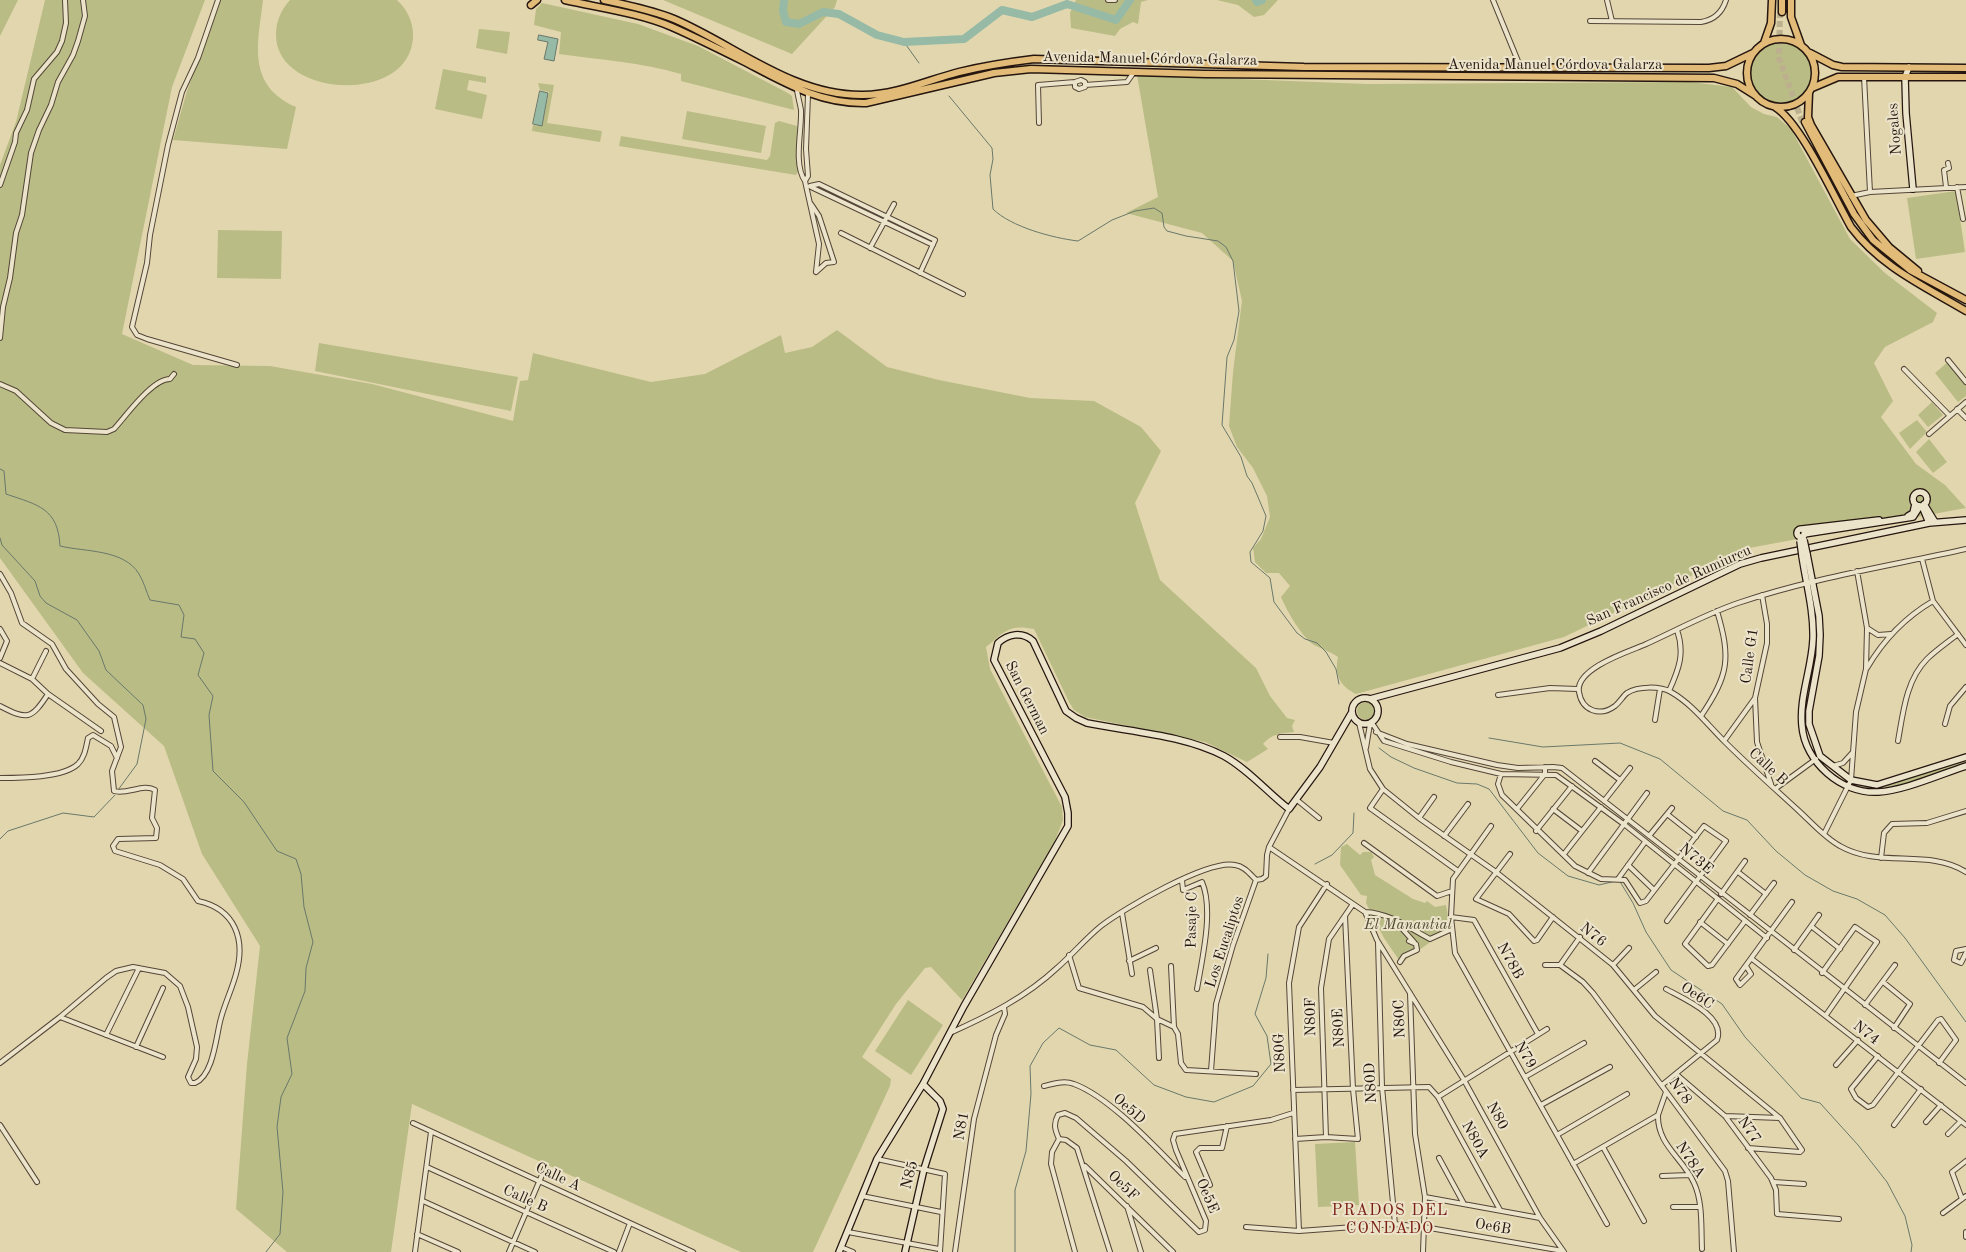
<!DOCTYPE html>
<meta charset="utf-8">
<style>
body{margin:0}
canvas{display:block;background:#e2d6ae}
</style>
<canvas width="1966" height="1252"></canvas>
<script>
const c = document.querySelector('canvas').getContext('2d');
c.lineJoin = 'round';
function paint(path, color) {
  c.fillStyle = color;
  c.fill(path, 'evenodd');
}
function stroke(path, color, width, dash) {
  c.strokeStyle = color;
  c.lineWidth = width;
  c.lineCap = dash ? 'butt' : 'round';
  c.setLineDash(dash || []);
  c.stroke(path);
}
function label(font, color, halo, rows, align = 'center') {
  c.font = font + ' "Old Standard TT",serif';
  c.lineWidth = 4;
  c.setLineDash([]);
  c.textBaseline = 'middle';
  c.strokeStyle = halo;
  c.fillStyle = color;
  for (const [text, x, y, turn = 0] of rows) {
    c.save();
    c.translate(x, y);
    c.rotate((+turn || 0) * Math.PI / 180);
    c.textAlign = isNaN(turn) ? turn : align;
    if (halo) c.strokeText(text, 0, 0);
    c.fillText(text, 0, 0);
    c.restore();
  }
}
const green = new Path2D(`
 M0 0H18L0 36Z
 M45 0H205L172 87 122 334 193 365 270 366 372 384 513 421 520 381 528 380 533 353 651 382 705 374 781 335 785 353 812 347 837 330 887 367 939 380 1030 398 1094 401 1141 427 1161 451 1135 503 1160 580 1256 668 1270 696 1287 718 1295 720 1292 726 1294 732C1282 733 1271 734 1263 744L1268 749 1247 762 1205 742 1085 717 1074 710 1069 702 1034 629C1009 624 1005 631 986 647L990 669 1062 807 1063 820 1055 841 962 1000 931 967 925 968 896 1004 862 1057 891 1079 890 1086 813 1252H741L412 1104 391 1252H287L236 1209 247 1064 260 946 202 854 164 746 83 673 0 558V165L16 122Z
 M221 0H263C258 43 246 85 296 107L287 149 173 140 187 91Z
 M290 0H397C409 11 416 28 412 45 400 104 276 96 276 35 276 21 281 10 290 0Z
 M663 0H837L835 7 792 54Z
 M1076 0H1148L1141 2 1138 24 1133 22 1120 29 1115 36 1071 28 1070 13Z
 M1217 0H1278L1264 15 1254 17 1238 5Z
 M542 3 638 24 698 46 786 92 792 96 794 110 681 81V74C641 62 600 60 559 54L561 32 534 25 536 9Z
 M479 29 510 32 507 54 476 48Z
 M1751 73a30 30 0 1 1 60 0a30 30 0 1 1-60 0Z
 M443 69 486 77V83L469 80 467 90 487 95 482 119 435 109Z
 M1137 75 1367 84 1690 82 1732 87 1751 107 1764 114 1777 117 1791 129 1850 239 1885 273 1937 313 1933 322 1885 347 1874 363 1893 401 1881 417 1916 464 1945 485 1966 508 1749 548 1564 637 1356 694C1340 686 1334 675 1338 657 1331 652 1322 649 1314 645 1301 636 1287 611 1281 597L1290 586 1279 573H1266L1255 562 1253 548 1261 539 1270 517 1267 496 1253 468 1237 447 1229 426 1233 372 1242 301 1233 261 1202 233 1126 213 1158 197Z
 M538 83 554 85 547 123 602 131 600 142 532 131 533 125 542 126 549 92 540 90Z
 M687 111 766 126 761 153 682 139Z
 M779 121 797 126 799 170 796 175 619 146 621 136 767 160 770 156 775 123Z
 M1956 191 1965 252 1916 259 1907 198Z
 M218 230 282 231 281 279 217 278Z
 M319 343 518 377 511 411 315 371Z
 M1949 361 1966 385V396L1958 402 1935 373Z
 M1932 402 1943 415 1928 427 1918 415Z
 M1917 420 1927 432 1910 449 1899 433Z
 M1929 439 1947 462 1933 473 1916 452Z
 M1357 711a9 9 0 1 1 18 0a9 9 0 1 1-18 0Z
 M1966 758V762C1931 774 1893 794 1855 786L1856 782 1876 786Z
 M1347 844 1360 855 1363 852H1371L1374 857 1371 860 1375 875 1413 899 1425 903 1427 901 1435 907 1446 905 1450 928 1401 963 1384 938 1366 903 1367 896 1361 895 1340 865 1341 847Z
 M908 1000 943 1025 911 1075 875 1051Z
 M1355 1142 1359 1205 1318 1207 1315 1144Z`);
const water = new Path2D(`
 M539 35 558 39 554 61 544 59 548 42 538 40Z
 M540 91 548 93 542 126 533 124Z`);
const stream = new Path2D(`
 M904 42 919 63
 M949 96 992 148 993 159 990 175 993 209C1011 227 1053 238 1078 241L1112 220 1135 211 1154 208 1162 213 1164 227 1167 231 1186 236 1218 241 1226 247 1233 261 1239 311 1234 340 1227 357 1222 425 1241 457 1247 476 1252 483 1266 516 1263 531 1250 552 1251 562 1270 578 1274 602 1297 633 1305 639 1317 643 1326 652 1336 669 1339 684
 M0 469 4 471 6 494C38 505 58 508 60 546 85 552 124 549 139 574 144 582 146 591 150 600L179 605 184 615 181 637 195 639 204 653 198 675 213 696 209 715 213 771 244 802 277 851 296 859 301 874 304 907 313 942 306 968 305 991 287 1038 292 1074 281 1097 277 1127 283 1192 280 1234 266 1252
 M0 538 2 545 35 581 40 596 46 603 77 620 99 651 106 670 143 705 146 719 137 764 118 790
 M1489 738 1543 747 1620 743 1660 759 1723 811 1747 820 1776 851 1805 875 1833 891 1857 899 1885 915 1905 938 1966 1022
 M1379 748 1391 757 1414 768 1457 783 1477 784 1489 789 1538 853 1568 876 1599 885 1616 881
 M0 839 8 831 63 813 94 817 115 795
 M1315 864 1332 855 1353 833 1354 813
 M1619 880 1633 903 1646 932 1671 970 1722 1004 1745 1037 1801 1098 1820 1103 1858 1145 1887 1182 1905 1216 1912 1245 1911 1252
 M1015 1252V1190L1026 1151 1031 1094 1030 1066 1043 1043 1059 1028 1090 1045 1116 1050 1154 1085 1186 1097 1214 1102 1253 1086 1271 1064 1267 1036 1255 1014 1266 978 1268 954`);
const river = new Path2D(`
 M784 0 783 11 786 22 799 24 823 12 839 14 877 35 904 42 964 39 1002 10 1032 17 1067 4 1116 20 1130 0
 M1256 0 1257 2 1262 0`);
const primaryTunnel = new Path2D(`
 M1780 12 1779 58 1803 124`);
const street = new Path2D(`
 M218 0 198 58 182 92 168 145 150 235 147 263 132 327 137 335 147 339 237 365
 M1108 0H1115
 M1493 0 1520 66
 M1607 0 1612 21
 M1590 21 1701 22C1714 20 1722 13 1726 0
 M1864 77 1870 192
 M1085 85 1127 82 1134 72
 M797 90C798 97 800 104 801 110 802 130 793 164 805 181L819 244 816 272
 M1039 123 1038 85 1075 82 1081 80 1085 82V87L1079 89 1075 87V82
 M805 181 808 176 806 149 808 95
 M0 185 15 142 16 133 27 110 34 79 57 52 62 41 66 23 65 0
 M810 186 819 184 935 240 920 273
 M811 187 933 245
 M1946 187 1944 170 1949 168 1948 163
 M1957 187 1963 219
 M1851 196 1870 192 1966 187
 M811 204 819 216 834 262 826 263 816 272
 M841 233 963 294
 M870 248 894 204
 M0 338 3 307 10 278 16 233 22 215 31 153 39 130 51 105 58 82 73 55 78 41 85 16 83 0
 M1948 360 1966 382
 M1904 369 1949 415
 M0 384 16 391 51 423 65 430 107 432 114 429C126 416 152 379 170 379L174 374
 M1957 409 1966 418
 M1929 434 1966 402
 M1966 549C1890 566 1812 578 1738 603 1706 614 1675 631 1644 645 1627 652 1575 669 1579 692 1582 711 1600 717 1615 706 1620 702 1623 696 1627 693 1638 686 1660 686 1671 692 1692 704 1707 724 1724 741 1748 765 1774 788 1799 811 1812 823 1825 838 1840 846 1880 869 1928 848 1966 872
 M1922 559 1933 601 1966 645
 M0 574 11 593 22 623 52 644 66 669 98 704 114 717 121 747 112 771 114 791C127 795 144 783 155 790L152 818 157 828 156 838 118 839 113 846 115 851 160 865 183 879 198 901C235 909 246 939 236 974 232 989 225 1003 221 1018 216 1035 214 1075 195 1083H191L188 1077 196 1059 197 1047 188 1007 180 986 165 973 133 967 116 971 106 978 60 1017 0 1063
 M1867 628 1878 635 1891 634
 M0 629 7 641 0 658
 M0 663 32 679 48 694 101 731
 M1867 668C1884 639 1904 618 1933 601
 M32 679 46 651
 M1669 691C1679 669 1685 653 1677 630
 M1498 695 1550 688 1578 689
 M1755 698 1757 742 1771 784
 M0 706C27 720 31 720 48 694
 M1701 716C1729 675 1731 658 1717 611
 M1655 720 1660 689
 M1359 723 1370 769 1383 789 1419 818 1496 872 1613 965 1655 1016 1780 1118 1802 1150 1800 1152 1748 1148
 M1372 723 1384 741 1451 762 1501 774 1556 775 1625 825 1767 938
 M1945 724 1950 706 1966 687
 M1376 732 1407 744 1497 765 1518 768 1553 767 1562 768 1966 1083
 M1280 737H1300L1334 743
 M1724 741 1755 698 1767 643V624L1762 595
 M1898 741C1903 713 1906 680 1927 659 1936 650 1948 642 1958 634
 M1366 748 1370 724
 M1595 761 1620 780
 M1833 766 1843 763 1853 752
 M1501 774 1498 784 1502 795 1575 866 1601 879 1625 880 1640 903 1646 901 1704 826 1726 841 1667 921
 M0 778C20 778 63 778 78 764 85 757 86 747 88 738L93 735 111 746 117 758
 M1383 789 1370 808 1458 871
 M1775 789 1816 759
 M1297 800 1319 818
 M1604 801 1630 768
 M1517 809 1545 774V767
 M1553 809 1582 831
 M1667 814 1696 837
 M1419 818 1434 797
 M1491 826 1453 879 1451 917 1455 953 1607 1224
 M1536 831 1572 786
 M1824 834 1851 780 1856 712 1866 669 1867 628 1857 571
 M1444 836 1468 804
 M1649 836 1672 808
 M1364 843 1437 896 1452 891
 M1269 847 1365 912 1377 940 1464 1080 1540 1218 1564 1252
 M1510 854 1476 899 1509 914 1534 941 1537 940 1553 917
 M1564 854 1601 807
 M1881 858 1884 833 1892 824 1927 823 1966 811
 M1628 865 1654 890
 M1738 872 1766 894
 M1588 873 1647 793
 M1618 879 1645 842
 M1182 880 1183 890 1202 882C1214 910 1202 959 1197 989
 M1256 880 1262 879 1266 876 1267 855 1269 847 1289 809
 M1721 894 1745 861
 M1717 900 1685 944 1708 966 1712 965 1745 921
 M1365 912C1390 913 1409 928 1430 939L1452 929
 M1122 913 1132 974
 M1750 915 1774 883
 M1451 917 1474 920 1538 1034
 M1700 922 1728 944
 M1397 923 1414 942
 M1811 926 1840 949
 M1378 942 1382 1087 1395 1224
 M1966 949 1956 951 1954 960 1961 963 1966 953
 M1794 950 1819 915
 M1069 955 1079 988 1143 1007 1157 1019 1174 1027 1178 1034 1181 1063 1186 1070 1256 1074
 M1752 959 1966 1125
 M1129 961 1156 948
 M1400 962 1404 956 1417 950 1416 944 1409 941
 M1545 965H1560L1580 937
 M1560 965 1583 982 1593 993 1725 1171 1728 1181 1734 1252
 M1613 965 1629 948
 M1171 966 1174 1027
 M1746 966 1751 974 1740 985 1736 979 1792 902
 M1150 970 1157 1019 1159 1058
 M1822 973 1855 927 1877 942 1826 1015
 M1883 982 1910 1004 1894 1028
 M1634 990 1656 972
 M1410 993 1415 1134 1425 1197 1423 1252
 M1865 1005 1895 965
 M60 1017 163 1057
 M950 1033C988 1016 1026 997 1057 968 1072 955 1085 939 1101 926 1123 909 1208 859 1235 865 1244 866 1250 874 1256 880
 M106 1035 139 968
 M136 1047 163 988
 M1878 1056 1851 1089 1856 1098 1868 1107 1873 1105 1938 1020 1941 1019 1956 1040 1939 1063
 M1836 1065 1858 1040
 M1211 1071 1216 1004 1233 945 1256 880
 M1676 1074 1725 1116 1771 1178 1776 1190 1777 1214 1839 1219
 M1525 1077 1584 1043
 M1662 1085 1717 1040C1726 1016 1682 998 1666 989
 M1044 1086C1053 1084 1064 1080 1074 1084 1110 1097 1157 1149 1185 1177
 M1293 1090 1429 1087 1438 1097 1500 1210
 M1438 1097 1547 1029
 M1541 1105 1610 1067
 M1658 1115C1657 1145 1683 1158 1694 1183 1703 1202 1701 1228 1702 1249
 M1725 1116 1780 1118
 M1926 1122 1941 1105
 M413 1123 693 1252
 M0 1125 37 1182
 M1894 1125 1921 1089
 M1948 1134 1961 1121
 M1557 1135 1627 1094
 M1326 1137 1321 988 1329 939 1353 904
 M1059 1139C1055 1130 1053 1124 1058 1115L1065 1113 1076 1118 1126 1161 1199 1232 1205 1230 1206 1221 1176 1150 1173 1140 1175 1134 1271 1120 1293 1113
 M1059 1139 1066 1140 1077 1148 1110 1252
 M1059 1139 1052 1152 1051 1164 1075 1252
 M1295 1139 1326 1137 1358 1139 1353 1089 1345 916
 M1603 1147 1644 1221
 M1439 1158 1464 1204
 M877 1159 945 1174 940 1252
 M1573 1164 1658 1115 1666 1092
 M1085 1166 1173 1252
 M427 1167 614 1252
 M1662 1176 1690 1175
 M1774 1182 1804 1184
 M1210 1185 1196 1152 1200 1148H1222L1227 1126
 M862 1196 941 1212
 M1425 1197 1540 1218
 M1962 1199 1952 1172 1966 1161
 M423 1201 535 1252
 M1127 1206 1141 1252
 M1673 1207H1699
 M1943 1213 1966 1196
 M1246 1227 1299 1231 1395 1224 1424 1227 1563 1251
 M1299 1231 1289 983 1299 927 1327 884
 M848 1232 939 1249
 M1966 1232V1237
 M417 1234 458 1252
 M841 1247 853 1252
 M415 1252 431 1132
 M509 1252 545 1168
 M619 1252 630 1223
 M955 1252 974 1119 996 1035 1005 1014 1004 1007`);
const secondary = new Path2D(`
 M1909 67 1905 77 1906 113 1913 189
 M1913 499a7 7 0 1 1 14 0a7 7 0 1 1-14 0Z
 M1924 504 1935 522
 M1922 506 1929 523
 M1908 516 1913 513 1915 504
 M1802 529 1879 520
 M1797 533a4 4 0 1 1 8 0a4 4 0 1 1-8 0Z
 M1804 534 1913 517 1920 506
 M1807 554 1819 616 1820 635 1819 656 1809 711V724L1820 756 1851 780 1877 785 1966 757
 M1802 556C1806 583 1814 611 1813 639 1812 668 1799 697 1802 726 1805 762 1841 794 1878 792 1903 791 1941 774 1966 766
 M1352 711a13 13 0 1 1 26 0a13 13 0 1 1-26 0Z
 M1370 699 1560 648 1601 631 1740 564 1761 558 1929 523 1966 520
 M839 1252 877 1159 923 1084 964 1006 1068 826V813L1065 797 994 660 998 643C1008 634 1022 631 1033 641L1066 711 1076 718 1087 723C1131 732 1184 735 1224 756 1249 770 1267 792 1289 809L1320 767 1352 712
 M905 1252 924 1169 943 1109 940 1101 923 1084`);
const primary = new Path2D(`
 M565 0C600 8 639 13 672 27 697 38 721 50 745 62 785 83 820 104 866 103L994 73 1031 69 1205 74 1714 78 1737 84 1756 96
 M604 0C627 5 652 10 674 19 735 45 793 96 863 95 896 95 928 80 959 72 984 66 1009 62 1034 59L1304 67 1709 68 1726 66 1753 53
 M1791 0V17L1801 45
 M531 5 537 0
 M1782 12V0
 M1747 73a34 34 0 1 1 68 0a34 34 0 1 1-68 0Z
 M1764 43 1771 23 1772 0
 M1810 53 1833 65 1842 67 1966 68
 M1812 88 1838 77H1966
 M1809 93 1808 117 1811 125 1866 220 1889 247 1918 271
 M1775 107C1801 123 1834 197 1851 227 1881 267 1924 286 1966 311
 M1805 122 1854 214 1873 240 1910 270 1966 300`);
const secondaryBridge = new Path2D(`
 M1804 540 1807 554
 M1800 541 1802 556`);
const streetNames = [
 ["Avenida Manuel Córdova Galarza",1150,59,1],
 ["Avenida Manuel Córdova Galarza",1555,65],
 ["Nogales",1895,129,-94],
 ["San Francisco de Rumiurcu",1669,586,-24],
 ["Calle G1",1750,656,-82],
 ["San German",1027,698,63],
 ["Calle B",1768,767,43],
 ["N73E",1696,859,40],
 ["Pasaje C",1192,920,-89],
 ["N76",1593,935,39],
 ["Los Eucaliptos",1225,942,-72],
 ["N78B",1510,961,61],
 ["Oe6C",1697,996,34],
 ["N80F",1311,1017,-91],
 ["N80C",1400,1019,-92],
 ["N80E",1339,1028,-93],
 ["N74",1866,1033,38],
 ["N80G",1280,1053,-92],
 ["N79",1525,1055,60],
 ["N80D",1371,1083,-93],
 ["N78",1680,1091,55],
 ["Oe5D",1129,1109,41],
 ["N80",1497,1116,61],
 ["N81",962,1126,-80],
 ["N77",1749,1130,55],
 ["N80A",1475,1140,61],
 ["N78A",1690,1160,56],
 ["N85",910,1175,-75],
 ["Calle A",558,1177,25],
 ["Oe5F",1123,1186,44],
 ["Oe5E",1207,1196,67],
 ["Calle B",525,1199,24],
 ["Oe6B",1493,1227,10]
];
const parkNames = [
 ["El Manantial",1408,925]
];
const neighbourhoodNames = [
 ["PRADOS DEL",1390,1211],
 ["CONDADO",1390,1229]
];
paint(green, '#babc85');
paint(water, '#96baa6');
stroke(water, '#69786a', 1);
stroke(stream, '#69786a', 1);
stroke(river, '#96baa6', 8);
stroke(primaryTunnel, '#bcb08e', 6, [6, 3]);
stroke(street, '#544638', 6);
stroke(secondary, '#251610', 8);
stroke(primary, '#251610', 9);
stroke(street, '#ece4ca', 4);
stroke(secondary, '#ece4ca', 5.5);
stroke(primary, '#e1bb77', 6);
stroke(secondaryBridge, '#251610', 8, []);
stroke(secondaryBridge, '#ece4ca', 5.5);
label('15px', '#251610', '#ece4ca', streetNames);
label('italic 15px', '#524833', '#ece4ca', parkNames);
c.letterSpacing = '1px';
label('16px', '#7a1f14', '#ece4ca', neighbourhoodNames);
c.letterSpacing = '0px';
</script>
